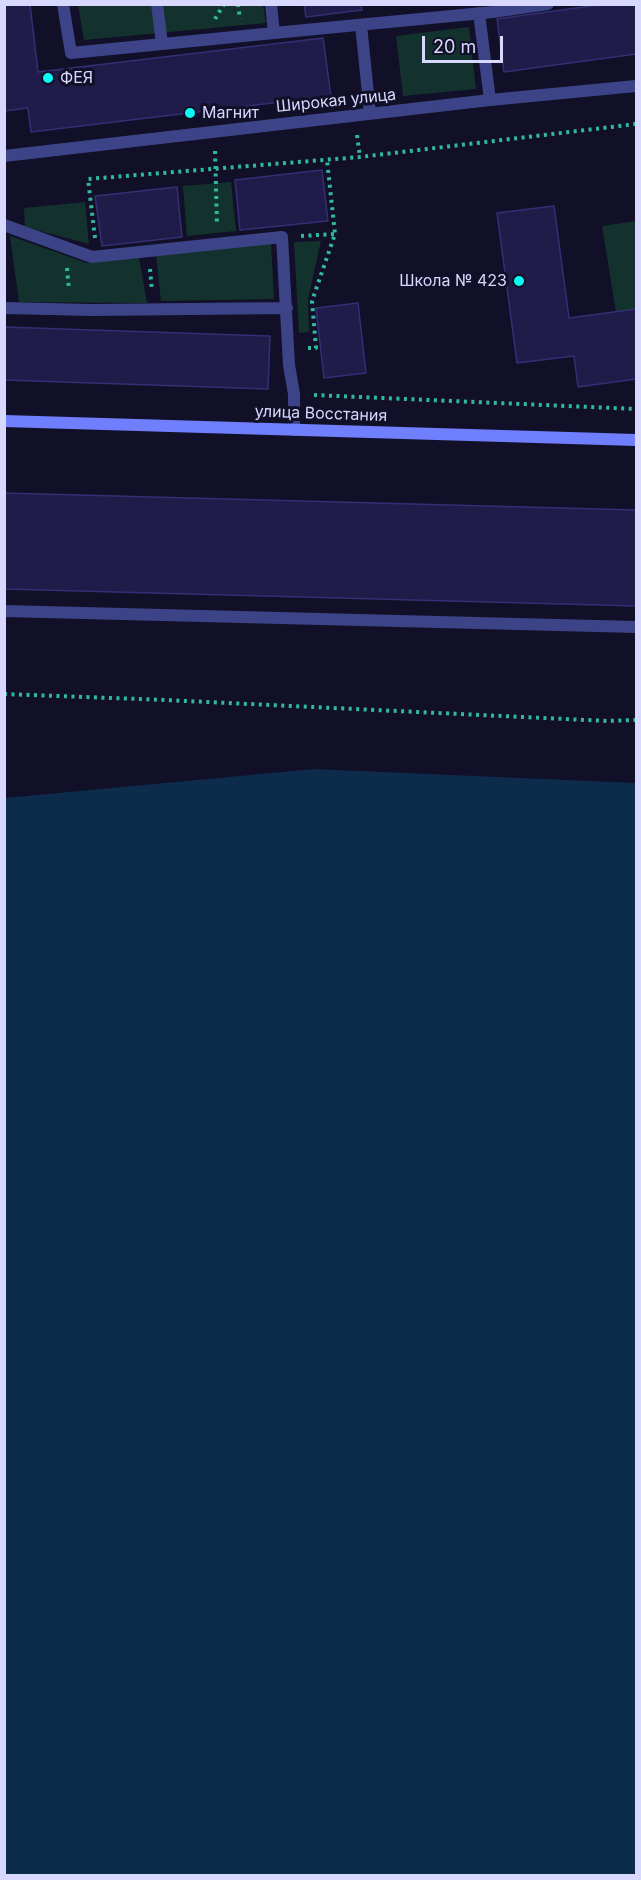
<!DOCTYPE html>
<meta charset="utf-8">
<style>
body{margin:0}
#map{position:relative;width:641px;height:1880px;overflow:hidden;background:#111028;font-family:Inter,sans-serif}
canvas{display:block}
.frame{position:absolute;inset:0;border:6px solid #d8d8fe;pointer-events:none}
.scale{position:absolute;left:422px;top:36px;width:81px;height:27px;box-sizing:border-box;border:3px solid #d8d8fe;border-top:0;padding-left:8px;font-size:18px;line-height:21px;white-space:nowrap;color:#d8d8fe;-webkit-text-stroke:4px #111028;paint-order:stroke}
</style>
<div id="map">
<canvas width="641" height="1880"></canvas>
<div class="frame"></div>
<div class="scale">20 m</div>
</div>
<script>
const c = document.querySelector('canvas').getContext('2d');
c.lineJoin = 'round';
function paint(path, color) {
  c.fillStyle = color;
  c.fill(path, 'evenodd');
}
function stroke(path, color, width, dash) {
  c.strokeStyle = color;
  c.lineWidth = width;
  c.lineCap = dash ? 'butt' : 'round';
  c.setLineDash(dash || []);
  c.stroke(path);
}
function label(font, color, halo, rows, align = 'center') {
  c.font = font + ' Inter,sans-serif';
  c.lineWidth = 6;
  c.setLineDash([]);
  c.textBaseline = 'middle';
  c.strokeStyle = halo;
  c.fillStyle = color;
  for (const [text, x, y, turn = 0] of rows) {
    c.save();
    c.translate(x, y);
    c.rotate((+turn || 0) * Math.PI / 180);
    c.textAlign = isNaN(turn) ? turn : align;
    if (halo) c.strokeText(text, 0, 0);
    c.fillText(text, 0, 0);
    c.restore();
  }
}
const green = new Path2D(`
 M78 5H263L266 23 84 40Z
 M469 27 476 89 403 96 396 36Z
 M231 182 236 231 187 236 183 186Z
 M85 202 89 244 25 227 24 208Z
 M636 221V309L616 312 602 226Z
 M10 236 87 263 139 258 147 303 19 302Z
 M321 241 308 299 309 332 299 333 294 242Z
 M271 243 274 299 161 301 156 254Z`);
const water = new Path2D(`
 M314 769 636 783V1875H5V798Z`);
const building = new Path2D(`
 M4 4H30L38 72 323 38 331 96 31 132 28 108 4 111Z
 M304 4H361L362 10 306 17Z
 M605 4H636V54L504 72 497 19Z
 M322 170 328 221 240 230 235 180Z
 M177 187 182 237 102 246 95 196Z
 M554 206 569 318 636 309V379L578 387 574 356 517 363 497 213Z
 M358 303 366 373 324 378 316 308Z
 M4 327 270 336 268 389 4 380Z
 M4 493 636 510V606L4 589Z`);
const path = new Path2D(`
 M238 4 240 19
 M215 19 224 4
 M357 135 360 157
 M215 151 217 225
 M301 236 335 234
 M95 238 88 179 360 157 636 124
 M67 268 69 290
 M150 269 152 291
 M308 348H316L312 301 335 234 327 160
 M314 395 636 409
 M4 694 165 700 607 721 636 720`);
const lane = new Path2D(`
 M63 4 71 53 274 33
 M157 4 162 44
 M271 4 274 33 493 12 548 4
 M479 13 490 100
 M361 25 370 113
 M4 225 92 257 282 237 289 365 294 394V430
 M4 308 93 310 287 308
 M4 611 636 627`);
const street = new Path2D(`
 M4 156 490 100 636 86`);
const secondary = new Path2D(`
 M4 421 636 440`);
const markers = [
 [48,78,6,"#06fcf4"],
 [190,113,6,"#06fcf4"],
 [519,281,6,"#06fcf4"]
];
const poiNames = [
 ["ФЕЯ",60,78],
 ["Магнит",202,113],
 ["Школа № 423",507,281,"right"]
];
const streetNames = [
 ["Широкая улица",336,101,-6],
 ["улица Восстания",321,414,2]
];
paint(green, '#13322d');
paint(water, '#0d2b4a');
paint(building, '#201c49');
stroke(building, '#342f74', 1.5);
stroke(path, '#31b99f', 4, [3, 4.5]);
stroke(lane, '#3c4386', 12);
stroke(street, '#3c4386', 12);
stroke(secondary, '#707ffd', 12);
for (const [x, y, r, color] of markers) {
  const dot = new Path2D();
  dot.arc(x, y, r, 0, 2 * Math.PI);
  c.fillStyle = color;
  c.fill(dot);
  stroke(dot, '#111028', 2);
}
label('16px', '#d8d8fe', '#111028', poiNames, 'left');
label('16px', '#d8d8fe', '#111028', streetNames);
</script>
